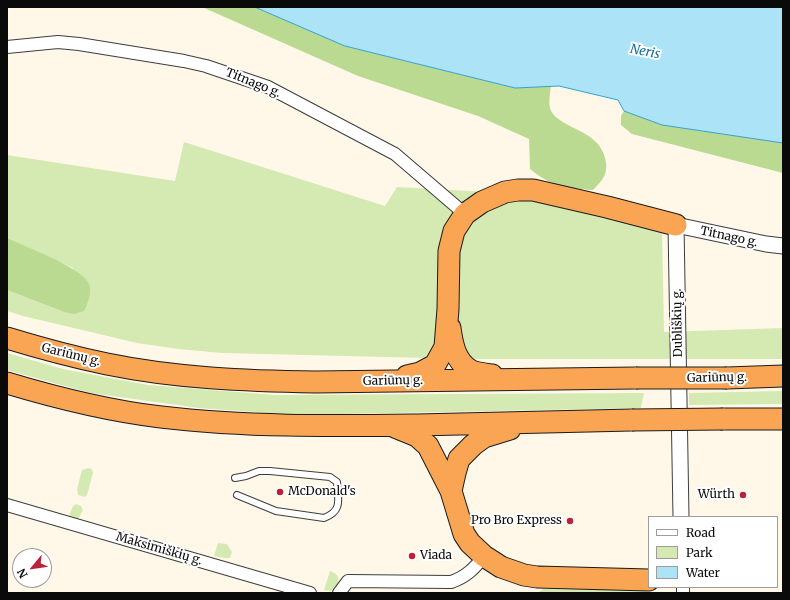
<!DOCTYPE html>
<meta charset="utf-8">
<style>
body{margin:0}
#map{position:relative;width:790px;height:600px;overflow:hidden;background:#fff8e8;font-family:Merriweather,serif}
canvas{display:block}
.frame{position:absolute;inset:0;border:8px solid #0a0a0a;pointer-events:none}
.legend{position:absolute;left:648px;top:516px;width:130px;height:72px;box-sizing:border-box;background:#fff;border:1px solid #9d9d9d;margin:0;padding:5px 7px;list-style:none;font-size:12px;color:#0a0a0a}
.legend li{display:flex;align-items:center;gap:8px;height:20px}
.legend b{width:20px;border:1px solid #9d9d9d}
.north{position:absolute;left:12px;top:548px;width:40px;height:40px;box-sizing:border-box;background:#fff;border:1px solid #9d9d9d;border-radius:50%;rotate:241deg;font-size:11px;font-weight:700;line-height:16px;text-align:center;color:#0a0a0a}
.north::after{content:'';display:block;margin:auto;width:14px;height:18px;background:#bc213a;clip-path:polygon(50% 0,100% 100%,50% 72%,0 100%)}
</style>
<div id="map">
<canvas width="790" height="600"></canvas>
<div class="frame"></div>
<ul class="legend">
<li><b style="height:5px;background:#fff"></b>Road</li>
<li><b style="height:11px;background:#d5e9b2"></b>Park</li>
<li><b style="height:11px;background:#ace3f7"></b>Water</li>
</ul>
<div class="north">N</div>
</div>
<script>
const c = document.querySelector('canvas').getContext('2d');
c.lineJoin = 'round';
function paint(path, color) {
  c.fillStyle = color;
  c.fill(path, 'evenodd');
}
function stroke(path, color, width, dash) {
  c.strokeStyle = color;
  c.lineWidth = width;
  c.lineCap = dash ? 'butt' : 'round';
  c.setLineDash(dash || []);
  c.stroke(path);
}
function label(font, color, halo, rows, align = 'center') {
  c.font = font + ' Merriweather,serif';
  c.lineWidth = 4;
  c.setLineDash([]);
  c.textBaseline = 'middle';
  c.strokeStyle = halo;
  c.fillStyle = color;
  for (const [text, x, y, turn = 0] of rows) {
    c.save();
    c.translate(x, y);
    c.rotate((+turn || 0) * Math.PI / 180);
    c.textAlign = isNaN(turn) ? turn : align;
    if (halo) c.strokeText(text, 0, 0);
    c.fillText(text, 0, 0);
    c.restore();
  }
}
const green = new Path2D(`
 M184 142 385 206 397 187 525 194 662 230 664 332 783 328V359H468L222 353 178 349 137 343 23 316 7 311V290L64 312 73 268 7 238V155L175 181Z
 M7 353 63 369 148 385 275 395 644 393 641 408 295 415 199 408 90 393 7 370Z
 M783 391V404L689 405V393Z
 M88 468 92 469 93 473 87 495 85 497 78 495 77 489 82 470Z
 M76 504 81 506 83 510 78 519 69 516 73 506Z
 M218 543 227 544 232 552 230 558H224L214 556Z
 M330 571C339 574 340 579 337 588L331 591 324 590Z
 M543 589 644 590 650 593H537Z`);
const forest = new Path2D(`
 M202 7H255L345 46 515 88 551 86C550 94 548 104 551 111 561 129 599 130 605 158 609 173 603 180 593 190 566 188 552 187 530 169L529 139 478 116 358 76Z
 M624 111 662 125 783 143V173L632 134 621 125V116Z
 M7 238C26 247 78 266 88 282 93 291 88 303 84 311L74 314 64 312 7 290Z`);
const water = new Path2D(`
 M255 7H783V143L662 125 624 111 618 100 559 86 515 88 345 46Z`);
const service = new Path2D(`
 M235 478 246 476 259 471H270L330 477 337 482C338 499 343 511 324 518L276 511 237 495`);
const minor = new Path2D(`
 M7 47 58 42 79 44 184 61 206 66 268 87 395 154 465 214
 M7 505 310 593
 M683 587V593
 M339 593 348 581 451 582C466 577 475 568 484 556`);
const tertiary = new Path2D(`
 M681 517 676 225 766 244 783 246`);
const trunk = new Path2D(`
 M450 328C452 343 455 361 470 370 475 373 485 374 492 375
 M7 338C40 348 73 357 107 364 175 378 246 381 316 382L636 378
 M407 376 420 373 435 365 445 347 448 309 449 251 454 231 465 214 482 202 505 192 518 190H533L607 207 676 225
 M727 378 783 376
 M7 383C57 398 109 411 161 417 245 427 330 426 414 425 487 424 560 422 632 420
 M723 419H783
 M395 427 417 436 428 446 451 491 464 534 470 543 484 556 501 567 524 575 537 577 649 580
 M451 491 455 473 459 459 473 445 484 437 510 429`);
const trunkBridge = new Path2D(`
 M636 378H727
 M632 420 723 419`);
const markers = [
 [280,492,4,"#bc213a"],
 [743,495,4,"#bc213a"],
 [570,521,4,"#bc213a"],
 [412,556,4,"#bc213a"]
];
const streetNames = [
 ["Titnago g.",253,83,22],
 ["Titnago g.",729,237,12],
 ["Dubliškių g.",678,323,-91],
 ["Gariūnų g.",71,355,14],
 ["Gariūnų g.",717,378,-1],
 ["Gariūnų g.",393,381,-1],
 ["Maksimiškių g.",159,549,16]
];
const poiNames = [
 ["McDonald's",288,492],
 ["Würth",735,495,"right"],
 ["Pro Bro Express",562,521,"right"],
 ["Viada",420,556]
];
const waterNames = [
 ["Neris",645,52,11]
];
paint(green, '#d5e9b2');
paint(forest, '#bada91');
paint(water, '#ace3f7');
stroke(water, '#32a2cf', 1);
stroke(service, '#3d3d3d', 8);
stroke(minor, '#3d3d3d', 14);
stroke(tertiary, '#3d3d3d', 17);
stroke(trunk, '#1b1b1b', 23);
stroke(service, '#fff', 6);
stroke(minor, '#fff', 12);
stroke(tertiary, '#fff', 15);
stroke(trunk, '#f9a554', 21);
stroke(trunkBridge, '#1b1b1b', 23, []);
stroke(trunkBridge, '#f9a554', 21);
for (const [x, y, r, color] of markers) {
  const dot = new Path2D();
  dot.arc(x, y, r, 0, 2 * Math.PI);
  c.fillStyle = color;
  c.fill(dot);
  stroke(dot, '#fff', 1.5);
}
label('12px', '#0a0a0a', '#fff', streetNames);
label('12px', '#0a0a0a', '#fff', poiNames, 'left');
label('italic 13px', '#13709d', '#fff', waterNames);
</script>
